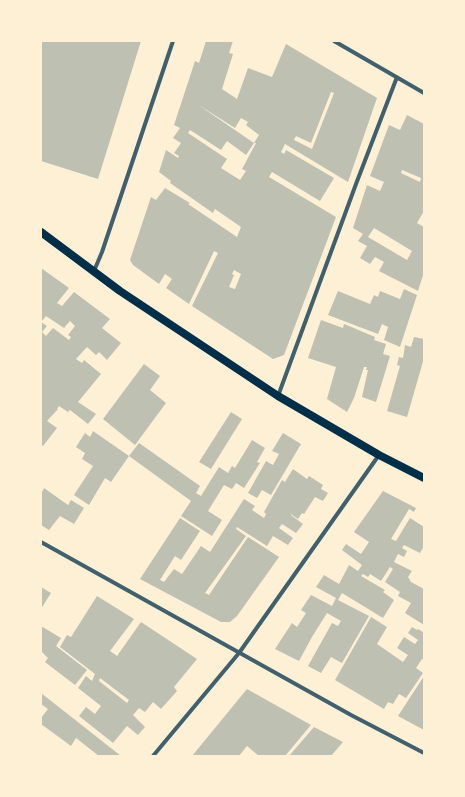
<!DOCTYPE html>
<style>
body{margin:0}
#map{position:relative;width:465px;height:797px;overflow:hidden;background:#fdf0d5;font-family:"IBM Plex Sans",sans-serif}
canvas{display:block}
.frame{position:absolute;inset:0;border:42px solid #fdf0d5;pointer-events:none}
</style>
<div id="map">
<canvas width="465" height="797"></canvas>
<div class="frame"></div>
</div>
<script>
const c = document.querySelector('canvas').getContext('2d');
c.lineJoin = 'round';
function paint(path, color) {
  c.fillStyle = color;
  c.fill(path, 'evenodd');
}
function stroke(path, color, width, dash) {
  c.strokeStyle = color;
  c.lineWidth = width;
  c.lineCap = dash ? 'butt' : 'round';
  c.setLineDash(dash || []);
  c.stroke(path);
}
const building = new Path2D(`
 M41 41H141L98 179 41 161Z
 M206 41H233L229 53 233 54 222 89 237 99 248 68 272 77 286 44 377 98 348 182 285 144 281 152 284 154 286 150 334 178 320 201 272 172 269 177 336 217 284 355 273 359 192 306 218 253 214 251 189 304 166 288 172 279 165 274 159 284 133 265 130 260 151 197 156 200 165 188 190 203 188 204 237 237 241 227 215 209 213 213 170 183 171 181 159 172 166 150 178 158 179 156 174 153 181 143 173 138 180 128 174 125 195 61 199 63ZM331 92 334 93 312 149 294 140 296 136 311 143ZM197 104 235 128 241 118 248 122 246 125 259 135 254 143ZM190 130 221 150 227 141 246 155 254 143H256L242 169 246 171 240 180 221 168 227 159 188 133ZM234 270 241 274 235 289 229 287 234 275 232 274Z
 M407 115 424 124V211L417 223 424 227V272L418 291 379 271 384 262 375 257 370 264 360 258 367 246 358 241 363 234 353 228 367 185 380 191 384 182 370 176 389 125 400 130ZM402 170 421 178 420 182 401 173ZM374 228 412 251 407 260 368 237Z
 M41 268 69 288 57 303 62 306 74 292 110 319 102 328 121 343 107 360 99 352 96 355 87 347 76 359 82 363 84 360 101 374 78 402 96 414 88 424 70 410 68 412 59 406 57 409H58L47 421 57 428 43 446 41 445ZM46 316 64 328 70 321 75 326 68 335 71 337 69 340 53 328 46 336 42 332 47 326 41 322Z
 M404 289 417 295 400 347 384 340 388 327 382 324 378 334 328 315 338 291 370 304 374 295 378 297 380 291 400 299Z
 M321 320 343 328 344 324 349 326 375 337 374 340 386 344 383 354 390 356 376 402 362 397 368 370H366L367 367H364L354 398 347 412 327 399 336 367 308 358Z
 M414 337 424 339V358L407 417 387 411 400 366 397 365 399 357 403 358 405 345 411 347Z
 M144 364 160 376 150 390 166 403 135 445 103 419Z
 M231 412 242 419 211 469 199 462Z
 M93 431 129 456 139 443 200 486 196 493 201 496 219 467 228 473 232 466 235 468 252 440 265 448 257 462 260 463 244 488 236 483 232 489 224 485 208 511 222 520 212 536 181 516 191 501 129 456 111 482 105 478 89 505 74 495 93 466 82 459 85 453 76 447 85 433 90 437Z
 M283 433 301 444 271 495 262 490 257 498 248 493 266 461 273 465 279 454 272 451Z
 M293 469 307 479 309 476 323 485 321 489 328 493 323 501 315 497 304 514 302 513 298 519 291 514V515L303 524 296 533 282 524 279 528 293 538 288 545 273 536 267 546 237 527 236 529 246 536 205 593 209 595 248 537 279 557 237 616 230 622H221L140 579 180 518 200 531 181 560 175 556 160 580 164 582 174 569 182 574 201 546 210 552 244 499 255 506 252 510 264 518 266 514 264 512 278 487 282 480 285 482Z
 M44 488 68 505 71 500 84 508 74 524 60 516 49 530 41 525V494Z
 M383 491 416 508 414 512 409 509 391 539 396 541 410 518 424 527V546L420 553 404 545 402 548 407 551 404 557 398 554 394 562 412 571 408 577 411 582 424 589V625L405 613 411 603 398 596 400 592 385 582 393 569 390 567 381 581 370 574 368 577 363 574 361 576 385 590 383 592 394 600 383 618 342 593 338 600 369 616 342 663 331 657 321 673 308 666 332 623 338 626 341 621 327 613 312 637 299 661 275 649 292 623 297 627 306 613 301 610 311 595 332 606 336 598 316 587 324 575 339 584 349 565 358 571 362 565 342 550 346 544 361 554 369 542 354 532Z
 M41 587 51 593 41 609Z
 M97 596 134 619 110 651 117 656 141 622 197 659 174 687 177 691 161 709 153 702 145 712 139 708 133 715 145 727 138 735 127 726 113 743 79 716 86 707 95 714 101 706 78 688 86 676 92 681 95 674 60 647 67 635 71 637ZM100 678 129 700 127 703 99 681Z
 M371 617 387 627 377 644 403 662 408 655 397 648 404 637 415 644 418 640 408 633 412 627 417 630 418 629 423 632 424 630V660L422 659 416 668 423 673 406 698 399 694 393 704 388 702 384 709 335 680Z
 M41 626 61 638 56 646 87 670 75 685 45 662 48 658 41 651Z
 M424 676V730L398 716Z
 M247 689 311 725 285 756H259L247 746 239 756H192Z
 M41 693 121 756H99L76 738 71 746 41 724V718L48 709 41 704Z
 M314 727 343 742 331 756H289Z`);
const minor = new Path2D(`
 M334 41 424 93
 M94 271 102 252 173 41
 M278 396 356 184 397 77
 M41 542 351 715 424 753
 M153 756 239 653 379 455`);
const secondary = new Path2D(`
 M41 232 120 291 278 396 379 455 424 478`);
paint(building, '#bec0b2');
stroke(minor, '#3f606c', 4);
stroke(secondary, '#003049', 8);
</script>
